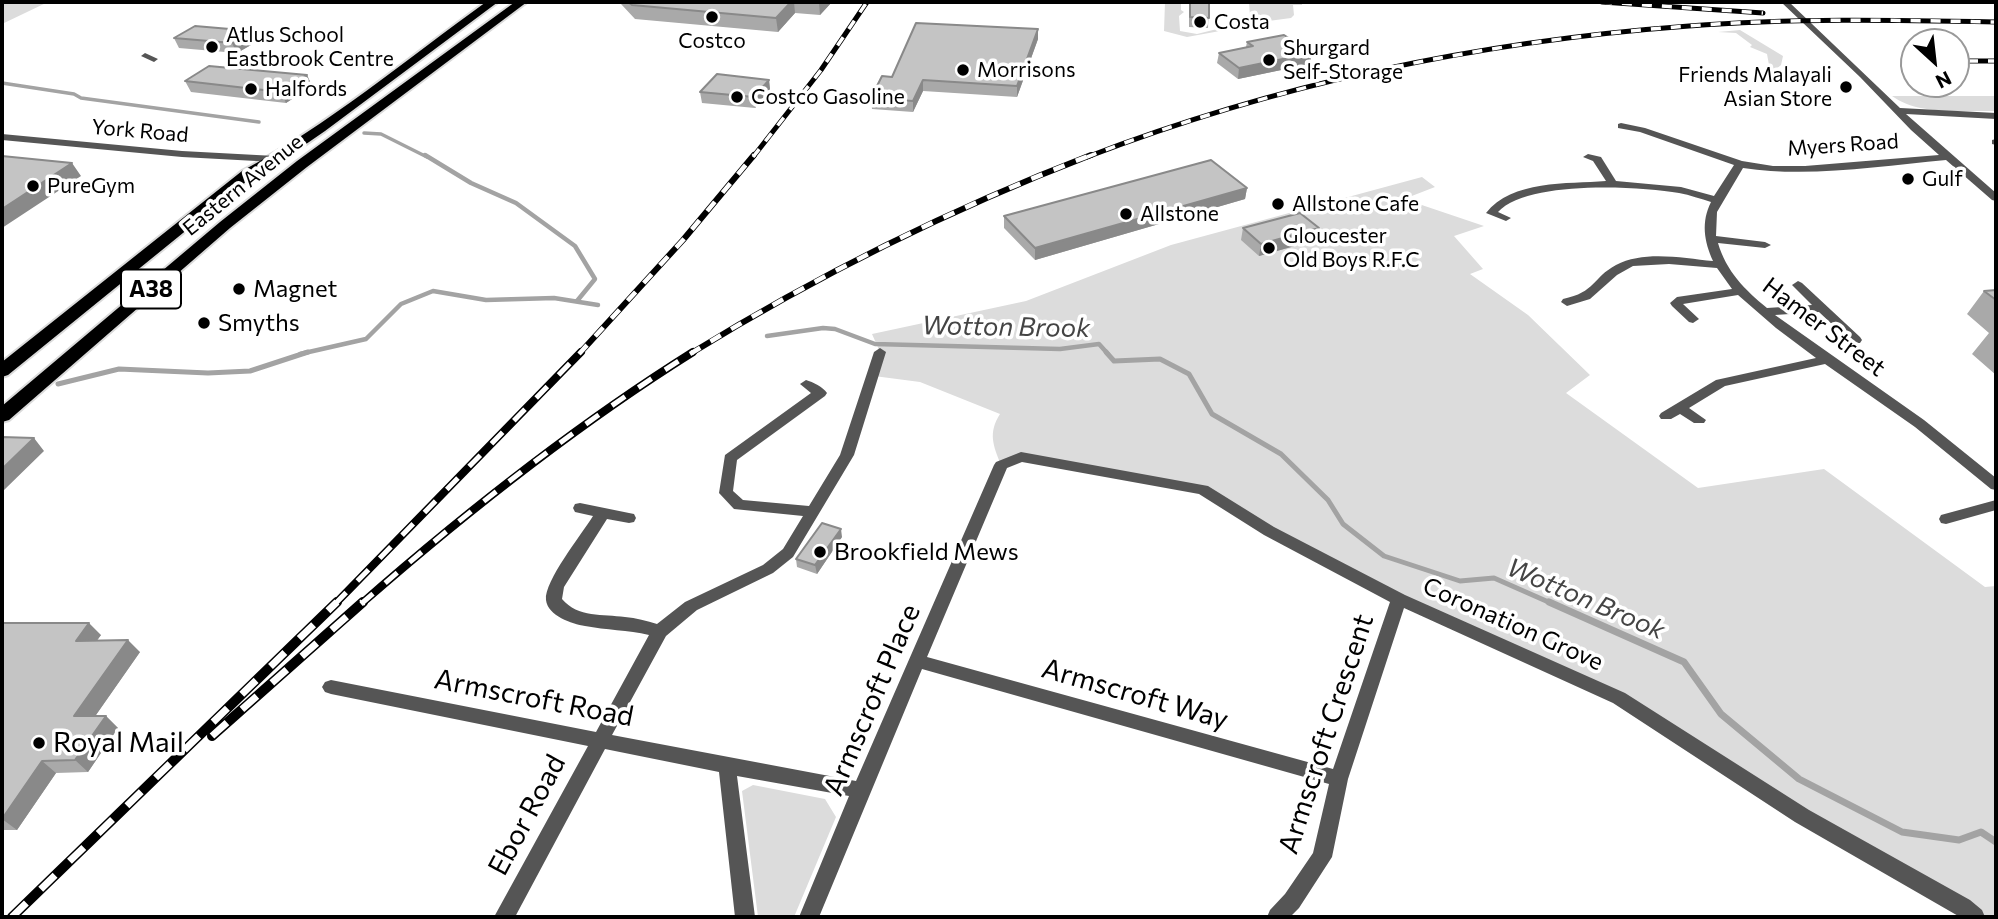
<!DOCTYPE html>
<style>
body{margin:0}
#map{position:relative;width:1998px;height:919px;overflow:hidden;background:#fff;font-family:Commissioner,sans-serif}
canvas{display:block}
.frame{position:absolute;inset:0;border:4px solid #000;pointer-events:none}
.north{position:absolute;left:1900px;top:28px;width:70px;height:70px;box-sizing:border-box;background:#fff;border:2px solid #999;border-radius:50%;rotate:153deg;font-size:19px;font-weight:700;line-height:28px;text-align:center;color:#000}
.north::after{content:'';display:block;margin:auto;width:24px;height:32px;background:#000;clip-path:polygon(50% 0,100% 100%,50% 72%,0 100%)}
</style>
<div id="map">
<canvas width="1998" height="919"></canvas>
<div class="frame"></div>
<div class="north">N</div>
</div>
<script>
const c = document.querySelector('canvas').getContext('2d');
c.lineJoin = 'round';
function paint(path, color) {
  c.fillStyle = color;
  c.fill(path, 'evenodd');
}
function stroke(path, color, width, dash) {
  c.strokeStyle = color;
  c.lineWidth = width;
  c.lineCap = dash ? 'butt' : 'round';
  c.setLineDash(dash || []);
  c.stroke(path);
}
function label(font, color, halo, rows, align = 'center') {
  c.font = font + ' Commissioner,sans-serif';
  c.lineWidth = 7;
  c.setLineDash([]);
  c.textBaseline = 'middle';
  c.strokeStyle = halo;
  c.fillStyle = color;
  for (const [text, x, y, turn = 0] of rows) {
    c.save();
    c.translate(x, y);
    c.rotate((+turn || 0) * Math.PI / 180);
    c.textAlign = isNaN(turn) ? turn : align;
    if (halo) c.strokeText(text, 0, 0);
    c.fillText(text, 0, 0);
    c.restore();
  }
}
const green = new Path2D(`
 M2 2H48L2 24Z
 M1165 2H1181V10L1184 12 1179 16 1180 31 1197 34 1217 29 1220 31 1187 37 1164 31Z
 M1249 2H1302V5H1293L1294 15 1291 18 1261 22 1250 17Z
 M1740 30 1783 56 1781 65 1768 76 1770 83 1747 81 1749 78H1757L1769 65 1767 54 1750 47 1752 45 1736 33 1718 32Z
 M1892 96H1996V111C1964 110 1919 116 1892 96Z
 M1422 177 1435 187 1404 199 1484 226 1454 236 1483 269 1470 274 1528 315 1590 375 1566 393 1698 488 1824 469 1985 587 1996 586V917H1975L1963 907 1619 698 1399 599 1203 490 1022 457 1001 465C993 445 988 433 1000 414L920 382 874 376 880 352 872 334 1026 301 1171 245Z
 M753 785 825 799 836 817 794 917H758L742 791Z`);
const streamFar3 = new Path2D(`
 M2 83 74 94 81 98 259 122
 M364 133 381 134 427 157`);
const streamFar2 = new Path2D(`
 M425 155 471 183 516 203 575 246 595 279 577 301
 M767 336 823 328 835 329 875 344 1060 349 1099 344 1108 354
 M300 354 366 339 401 304 433 291 486 300 554 298 598 305`);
const streamFar1 = new Path2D(`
 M1106 352 1114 361 1160 359 1189 374 1212 414 1281 454 1328 500 1343 524 1384 556 1460 581 1494 578 1553 604
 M58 384 119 369 208 373 250 371 308 352`);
const stream = new Path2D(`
 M1549 602 1684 662 1721 714 1799 779 1902 832 1959 840 1981 832 1996 842`);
const minor = new Path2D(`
 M1781 2H1789L1900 108 1996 113V119L1906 114 1996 193V201L1992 200 1946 160C1879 166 1810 178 1743 168L1717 212 1716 236 1765 242 1771 245 1765 248 1718 243C1726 271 1745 290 1767 308L1812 305 1792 285 1798 281 1802 283 1860 337 1862 340 1860 343H1852L1819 312 1775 315 1924 420 1996 478V490L1991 489 1915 427 1825 364 1725 386 1689 408 1706 420 1704 423H1694L1680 414 1671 419H1661L1659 416 1661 413 1716 380 1816 358 1776 328 1738 295 1683 304 1699 319 1693 323 1689 322 1672 306 1670 303 1677 297 1732 289 1717 268 1669 264 1633 266 1617 275 1590 299 1567 306 1561 302 1563 299C1596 292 1592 278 1616 265 1644 250 1683 258 1713 261 1704 241 1701 222 1711 202 1701 199 1690 195 1679 193 1638 186 1527 180 1498 212L1511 218 1506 221 1486 213C1512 180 1567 184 1606 181L1593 161 1583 157 1588 154 1601 157 1616 181 1681 187 1714 196 1734 165 1640 132 1618 128V124L1621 123 1645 128 1742 161 1773 166H1805L1939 155 1911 130 1860 77Z
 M145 53 158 59 154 62 141 56Z
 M2 134 182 151 275 156 280 159 275 162 182 157 2 140Z
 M1996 139V145L1992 144V140Z
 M880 348 886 352 854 455 793 557 773 573 697 610 666 636 612 735 856 781 994 465 996 462 1021 452 1208 486 1274 527 1405 595 1625 693 1809 810 1970 900 1982 910 1985 917H1960L1795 822 1613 703 1404 608 1348 779 1332 857 1299 908 1290 917H1267L1270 910 1285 894 1313 853 1329 784 922 669 819 917H799L849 796 737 776 755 917H735L719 772 605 749 515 917H494L588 746 331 694 325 692 322 687 325 682 331 680 596 732 649 635C628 630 606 630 585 626 572 624 548 616 546 600 544 581 582 534 593 516L575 512 573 508 575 504 580 503 629 513 634 514 636 518 634 522 629 523 607 519 564 587 562 599C578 618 603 614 625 617 636 618 647 621 657 624L685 602 763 565 783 549 803 516 734 509 719 493 725 455 811 393 800 384 806 380C813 382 823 387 827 393L825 396 737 460 733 491 743 500 809 506 840 455 874 352ZM1022 462 1199 494 1264 535 1390 602 1333 769 927 657 1007 468Z
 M1996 500V510L1946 524 1941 523 1939 519 1941 515Z`);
const trunk = new Path2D(`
 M486 2H498L325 131 280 162 252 177 8 375 2 377V362L242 171C327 126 408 58 486 2Z
 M515 2H527L307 167 230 228 9 420 2 422V406L220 222 297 161Z`);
const railFar3 = new Path2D(`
 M1602 2 1763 13
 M1968 61H1996
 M753 157 821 70 867 2
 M1087 157C1279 83 1484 41 1689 26 1791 18 1894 20 1996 22`);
const railFar2 = new Path2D(`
 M579 354 683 240 754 155
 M690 354C818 275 951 209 1091 155`);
const railFar1 = new Path2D(`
 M335 604 581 352
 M361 604C465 513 575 426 693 352`);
const rail = new Path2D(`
 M212 736 363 602
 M12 917 337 602`);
const wall = new Path2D(`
 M620 2H832L820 15 795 13 778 32 635 19 621 4Z
 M1189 2H1209L1208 28 1189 27Z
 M1038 29V39L1017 97 923 91 913 112 872 109 871 98 892 77Z
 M253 31 258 41 237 53 179 48 174 38Z
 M1247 42 1312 53 1310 64 1238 79 1217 63 1219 53 1246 47Z
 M307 75 312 86 286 103 191 92 185 81Z
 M769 80 770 90 755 108 702 103 700 92Z
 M1247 188 1245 199 1035 260 1004 228V216Z
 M1243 228H1319L1316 240 1259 256 1241 240Z
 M1996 290V375L1972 354 1989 333 1967 314 1984 291Z
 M842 537 817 574 797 567 796 559Z
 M2 623 101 635 97 640 140 652 95 716H106L118 728 88 772 56 773 17 830H2Z`);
const shadedWall = new Path2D(`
 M791 2H794L795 13 778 32 776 18Z
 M819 2H832L820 15Z
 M1038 29V39L1017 97V86Z
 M253 31 258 41 237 53 232 43Z
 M1312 53 1310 64 1238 79 1239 68Z
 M307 75 312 86 286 103 281 92Z
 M769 80 770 90 755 108 754 97Z
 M923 80V91L913 112V101Z
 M72 163 81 176 2 228V209Z
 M1247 188 1245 199 1035 260V248Z
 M1319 228 1316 240 1259 256 1261 244Z
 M34 438 44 451 2 492V469Z
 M841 529 842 537 817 574 815 565Z
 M89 623 101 635 88 653 76 641Z
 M128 640 140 652 87 728 74 716Z
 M106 716 118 728 88 772 75 760Z
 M42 761 56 773 17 830 2 819Z`);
const building = new Path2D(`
 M628 2H791L776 18 632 5Z
 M1190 2H1209V18L1190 17Z
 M916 23 1038 29 1017 86 923 80 913 101 871 98 882 76 892 77Z
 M195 26 253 31 232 43 174 38Z
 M1284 35 1312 53 1239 68 1219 53 1253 46 1247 42Z
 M209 66 307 75 281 92 185 81Z
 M717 74 769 80 754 97 700 92Z
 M2 156 72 163 2 209Z
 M1211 160 1247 188 1035 248 1004 216Z
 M1300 213 1319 228 1261 244 1243 228Z
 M1996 290V300L1984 291Z
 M2 437 34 438 2 469Z
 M822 523 841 529 815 565 796 559Z
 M2 623H89L76 641 128 640 74 716H106L75 760 42 761 2 819Z`);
const markers = [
 [712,17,7,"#000"],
 [1200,22,7,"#000"],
 [212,47,7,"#000"],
 [1269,60,7,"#000"],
 [963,70,7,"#000"],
 [1846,87,7,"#000"],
 [251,89,7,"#000"],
 [737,97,7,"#000"],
 [1908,179,7,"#000"],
 [33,186,7,"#000"],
 [1278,204,7,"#000"],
 [1126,214,7,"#000"],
 [1269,248,7,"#000"],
 [239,289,7,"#000"],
 [204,323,7,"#000"],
 [820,552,7,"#000"],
 [39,743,7,"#000"]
];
const farPoinames = [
 ["Costa",1214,22],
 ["Atlus School",226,35],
 ["Eastbrook Centre",226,59],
 ["Costco",712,41,"center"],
 ["Shurgard",1283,48],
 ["Self-Storage",1283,72],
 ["Morrisons",977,70],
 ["Friends Malayali",1832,75,"right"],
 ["Asian Store",1832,99,"right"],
 ["Halfords",265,89],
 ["Costco Gasoline",751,97],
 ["Gulf",1922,179],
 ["PureGym",47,186],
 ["Allstone Cafe",1292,204],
 ["Allstone",1140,214],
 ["Gloucester",1283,236],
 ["Old Boys R.F.C",1283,260]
];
const farStreetnames = [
 ["York Road",140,131,5],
 ["Myers Road",1843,145,-4],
 ["Eastern Avenue",243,185,-39]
];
const shields = [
 [151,289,60]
];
const shieldNames = [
 ["A38",151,289]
];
const poiNames = [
 ["Magnet",253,289],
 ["Smyths",218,323],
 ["Brookfield Mews",834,552]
];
const streetNames = [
 ["Hamer Street",1824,327,37],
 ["Coronation Grove",1513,624,24]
];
const waterNames = [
 ["Wotton Brook",1006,327,1],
 ["Wotton Brook",1586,599,23]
];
const nearStreetnames = [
 ["Armscroft Way",1135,694,16],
 ["Armscroft Road",534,698,11],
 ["Armscroft Place",872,700,-67],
 ["Armscroft Crescent",1326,734,-72],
 ["Ebor Road",527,815,-62]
];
const nearPoinames = [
 ["Royal Mail",53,743]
];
paint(green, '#dcdcdc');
stroke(streamFar3, '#a3a3a3', 3.5);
stroke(streamFar2, '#a3a3a3', 4.5);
stroke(streamFar1, '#a3a3a3', 5);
stroke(stream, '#a3a3a3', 7);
stroke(trunk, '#dbdbdb', 4);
paint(minor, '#555');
paint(trunk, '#000');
stroke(railFar3, '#000', 5);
stroke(railFar2, '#000', 6);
stroke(railFar1, '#000', 8);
stroke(rail, '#000', 10);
stroke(railFar3, '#fff', 3.5, [10]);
stroke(railFar2, '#fff', 4.5, [12]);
stroke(railFar1, '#fff', 5, [16]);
stroke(rail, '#fff', 7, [20]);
paint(wall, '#a9a9a9');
paint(shadedWall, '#898989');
paint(building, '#c4c4c4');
stroke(building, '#898989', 2);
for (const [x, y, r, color] of markers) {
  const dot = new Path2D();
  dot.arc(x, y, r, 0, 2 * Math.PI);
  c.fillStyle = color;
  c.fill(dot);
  stroke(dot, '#fff', 2.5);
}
label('21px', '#000', '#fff', farPoinames, 'left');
label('21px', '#000', '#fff', farStreetnames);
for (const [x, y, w] of shields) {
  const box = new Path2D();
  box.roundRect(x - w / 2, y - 19.5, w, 39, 5);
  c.fillStyle = '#fff';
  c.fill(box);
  stroke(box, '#000', 2);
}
label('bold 23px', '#000', null, shieldNames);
label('24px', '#000', '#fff', poiNames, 'left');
label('24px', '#000', '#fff', streetNames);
label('italic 26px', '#444', '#fff', waterNames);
label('28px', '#000', '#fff', nearStreetnames);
label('28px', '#000', '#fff', nearPoinames, 'left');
</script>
